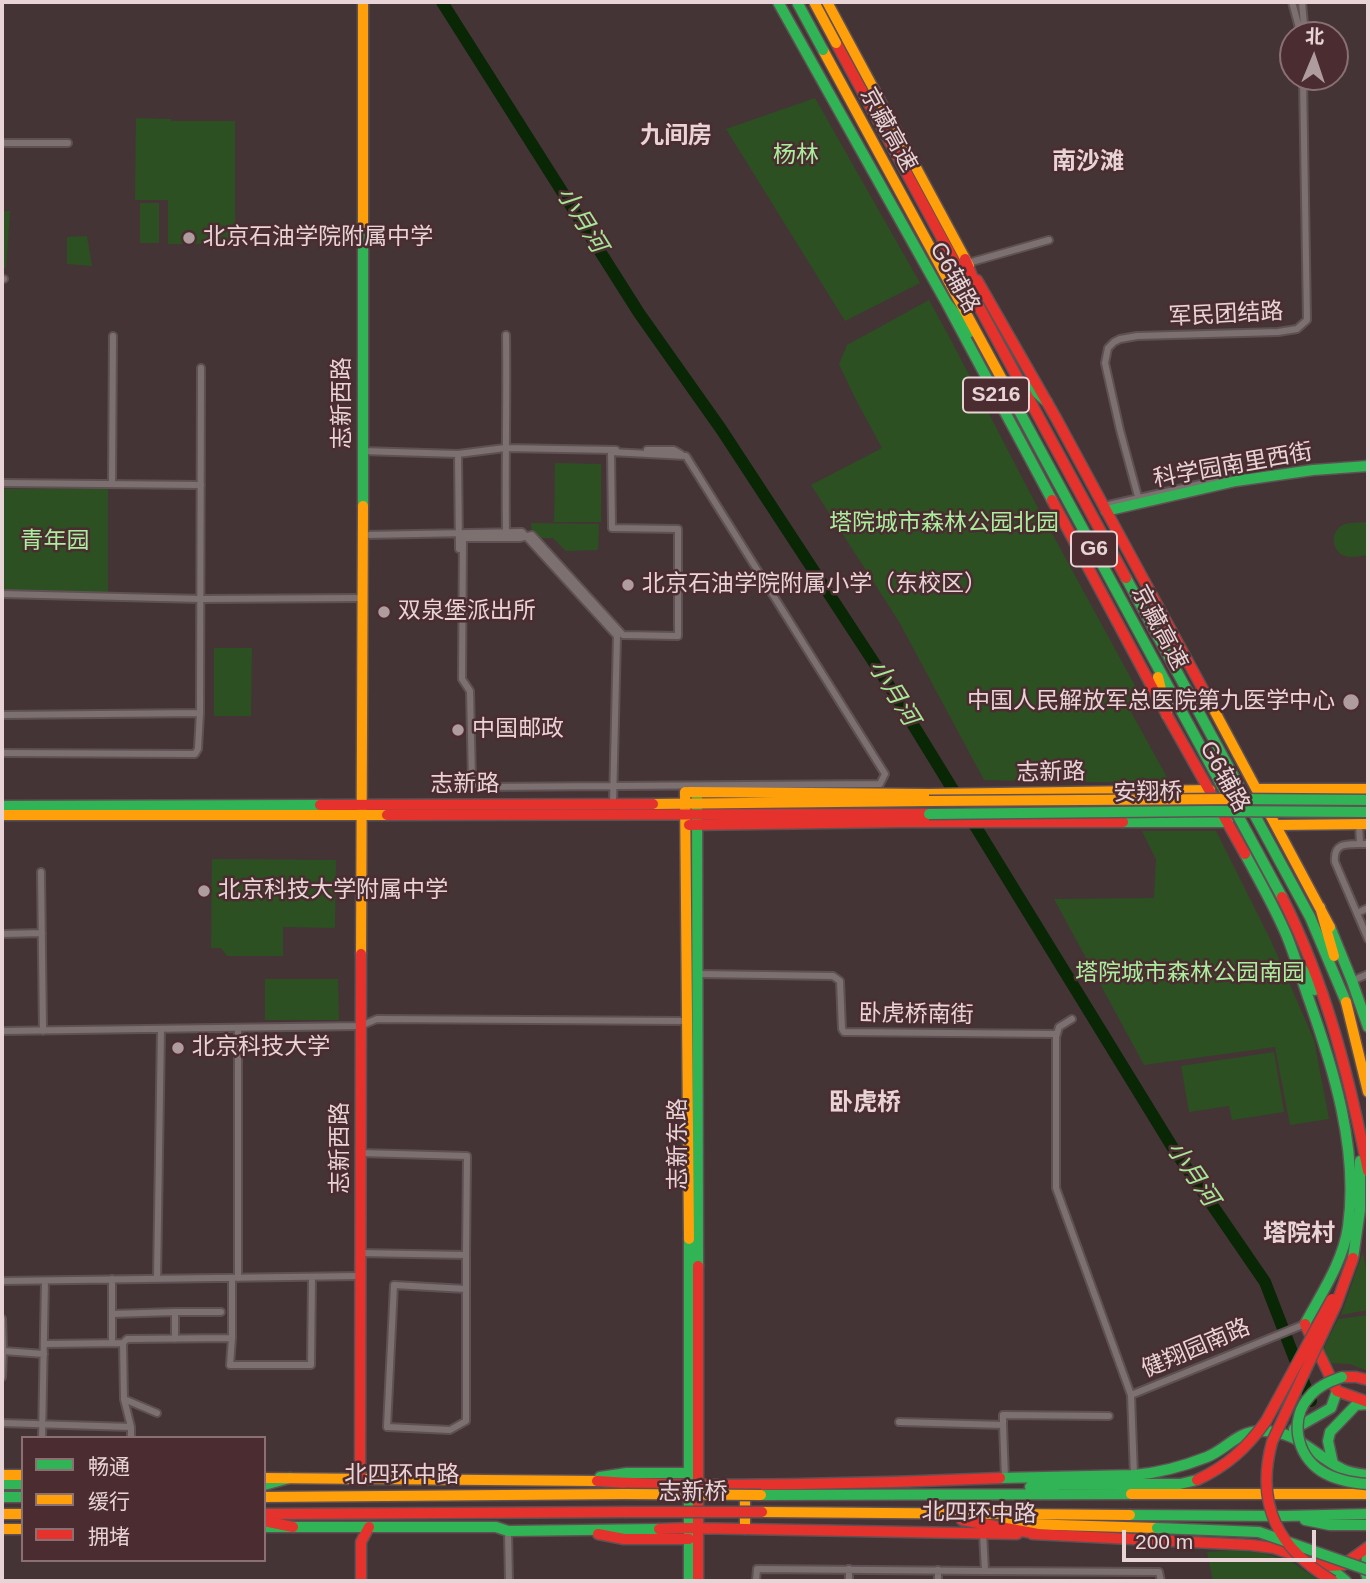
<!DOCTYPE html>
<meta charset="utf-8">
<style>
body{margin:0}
#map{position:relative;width:1370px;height:1583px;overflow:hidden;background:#443436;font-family:Helvetica,"Noto Sans SC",sans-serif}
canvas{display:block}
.frame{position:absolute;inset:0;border:4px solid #e8d4d6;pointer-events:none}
.legend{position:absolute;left:21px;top:1436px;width:245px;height:126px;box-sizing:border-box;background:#4b2d31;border:2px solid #8a7073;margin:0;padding:9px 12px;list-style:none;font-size:21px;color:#e8d4d6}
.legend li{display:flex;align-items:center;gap:14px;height:35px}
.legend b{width:35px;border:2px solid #8a7073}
.north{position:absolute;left:1279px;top:21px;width:70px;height:70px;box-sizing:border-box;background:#4b2d31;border:2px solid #8a7073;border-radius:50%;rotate:2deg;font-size:19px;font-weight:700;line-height:28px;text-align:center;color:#e8d4d6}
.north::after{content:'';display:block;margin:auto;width:24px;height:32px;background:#af9c9e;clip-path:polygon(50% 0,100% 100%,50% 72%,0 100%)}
.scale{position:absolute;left:1122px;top:1530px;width:194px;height:32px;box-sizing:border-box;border:4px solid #e8d4d6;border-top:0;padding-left:9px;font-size:21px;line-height:24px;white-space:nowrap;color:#e8d4d6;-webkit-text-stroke:5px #4b2d31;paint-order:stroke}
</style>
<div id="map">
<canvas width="1370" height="1583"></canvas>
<div class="frame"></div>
<ul class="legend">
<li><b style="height:9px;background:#30b455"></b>畅通</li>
<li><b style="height:9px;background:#ff9f0a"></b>缓行</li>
<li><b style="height:9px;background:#e5322d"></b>拥堵</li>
</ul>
<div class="north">北</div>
<div class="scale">200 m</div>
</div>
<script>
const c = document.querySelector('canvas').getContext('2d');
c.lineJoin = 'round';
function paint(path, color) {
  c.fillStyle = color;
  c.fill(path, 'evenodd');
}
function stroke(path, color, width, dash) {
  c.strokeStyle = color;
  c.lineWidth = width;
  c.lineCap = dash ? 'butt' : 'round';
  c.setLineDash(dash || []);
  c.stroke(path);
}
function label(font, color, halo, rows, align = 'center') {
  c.font = font + ' Helvetica,"Noto Sans SC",sans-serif';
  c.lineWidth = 5;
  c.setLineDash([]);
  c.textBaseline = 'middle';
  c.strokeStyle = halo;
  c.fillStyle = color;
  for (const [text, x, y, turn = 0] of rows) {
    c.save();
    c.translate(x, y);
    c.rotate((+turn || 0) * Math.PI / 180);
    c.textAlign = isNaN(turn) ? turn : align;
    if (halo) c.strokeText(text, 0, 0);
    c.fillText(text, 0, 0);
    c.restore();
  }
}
const green = new Path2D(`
 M815 98 920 283 845 321 726 129Z
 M136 118 171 119V121H235V244H168V200H135Z
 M140 203H159V243H140Z
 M2 211H10L6 268H2Z
 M87 236 92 266 67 264V237Z
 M929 300 952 342 1030 493 1145 704 1131 712 1168 779 1150 783 984 780 898 620 811 485 882 448 854 396 839 364 847 345Z
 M555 463 601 464V522H554Z
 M2 489H108V592L47 595 2 594Z
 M1368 522V555C1361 556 1352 558 1345 556 1330 551 1330 529 1345 524 1352 522 1361 523 1368 522Z
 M531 523 599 524 598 550 566 551 553 538H540L537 540 532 535Z
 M214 648H252L251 716H214Z
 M1142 831H1216L1271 941 1314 1040 1329 1119 1290 1125 1275 1047 1144 1065 1054 899 1154 898 1156 859Z
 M212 859 336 860 335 928 283 927V956H227L221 948H211Z
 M265 979H338L339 1020H265Z
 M1274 1052 1284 1112 1232 1120 1229 1106 1189 1112 1181 1066Z
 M1363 1252 1368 1282V1310L1341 1315Z
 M1368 1315V1371L1350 1364 1328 1363 1324 1348 1338 1319Z
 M1236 1550 1262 1553 1290 1561 1320 1581H1213L1207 1552Z`);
const river = new Path2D(`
 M442 2 639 313 721 429 888 684 1173 1148 1265 1282 1311 1401`);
const street = new Path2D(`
 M1292 2 1301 35
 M1302 35 1304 25 1302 2
 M2 143H68
 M968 263 1049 240
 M2 279H4
 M506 335C507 401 505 467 506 533
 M647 450H674L681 454
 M362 451 458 454 505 448 616 450
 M611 452 686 456 885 774 880 784 480 787 472 781 470 691 462 679 463 538H520L532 535 623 635 678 636V529L612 528Z
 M458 454 459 549
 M2 483 201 485
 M112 484 113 336
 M1140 504 1120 430 1105 363 1108 348 1114 342 1120 339 1137 336 1278 332 1297 329 1307 320 1303 77
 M1104 506 1227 478
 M363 535 522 532 617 636 613 803
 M2 594 201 599 363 598
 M2 715 200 713 201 368
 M2 753 195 754 198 749 200 713
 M1359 824 1360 844H1368
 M1360 844C1346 844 1333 843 1335 862L1368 939
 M41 872 43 1031
 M1357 913 1368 908
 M2 934 42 933
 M698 974 833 976 840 981 842 1029 844 1032 1057 1034
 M1354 980 1368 974
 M1072 1019 1059 1027 1056 1037V1188L1131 1395 1134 1475
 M238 1028V1278
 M2 1031 360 1026 377 1019 687 1021
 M360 1253 466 1255 467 1156 361 1153
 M466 1255V1289L394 1285 387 1427 450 1430 466 1421V1289
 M112 1279V1314
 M157 1279 161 1029
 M2 1281 360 1276
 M2 1319 3 1351 44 1354
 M232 1338 230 1365H311L312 1277
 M175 1339V1312H221
 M112 1343V1314L175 1312
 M123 1343 124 1399 157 1413
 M44 1344 123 1343 127 1339 232 1338V1278
 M2 1377 3 1351
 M1131 1395 1305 1324
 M124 1399 131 1427
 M899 1422 1003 1425V1415L1109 1416
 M2 1423 131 1427V1438
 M1003 1425 1005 1478
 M42 1438 45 1281
 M508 1531 509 1581
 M983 1533 985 1571 1159 1572 1161 1581
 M938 1570V1581
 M756 1581 757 1569 985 1571
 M849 1581V1569`);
const fast = new Path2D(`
 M778 2 946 302 1052 500
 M363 225V506
 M946 302 970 332
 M1027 384 1047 402
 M1017 407 1282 897
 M1106 511 1236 481 1313 470 1368 466
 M1126 578 1310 917 1346 1002
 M697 792 698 1266
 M2 806 320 805
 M1123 822H1228
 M1245 854C1259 880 1274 906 1286 934 1294 953 1300 974 1307 994 1333 1067 1359 1149 1348 1227 1343 1262 1321 1294 1305 1324
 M1330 927 1352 981 1368 1027
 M1297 962 1311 981 1315 990
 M689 1239V1581
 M1353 1258 1360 1210V1161
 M1294 1429 1331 1408 1337 1391
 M1333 1464 1328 1441 1330 1432 1356 1405 1368 1404
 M600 1477 627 1473H690L694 1479
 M1000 1478 1134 1475C1159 1473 1184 1466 1207 1457 1227 1449 1236 1432 1260 1431 1298 1430 1312 1454 1342 1469 1349 1473 1359 1474 1368 1475
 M2 1484H23
 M264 1485 290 1478
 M1030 1487 1059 1484H1180L1197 1480
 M761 1495 1131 1494
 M2 1497H23
 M1130 1515 1284 1516 1368 1514
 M1305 1520 1330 1525H1368
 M264 1527H496L508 1531 659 1529
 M1368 1551 1365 1570 1368 1580
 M1328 1566 1346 1581`);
const slow = new Path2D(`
 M363 2V225
 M827 2 969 266
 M823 50 1017 407
 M1158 677 1167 715
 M1206 695 1330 927
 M1257 789H1368
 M685 792 689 1239
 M689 792 929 794 1210 790
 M653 804 929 801
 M2 815H387
 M1276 825 1368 824
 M1320 907 1334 956
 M361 954 363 506
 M1346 1002 1368 1092
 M2 1475H23
 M264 1478 597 1481
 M745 1489V1529
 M1131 1494H1368
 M264 1497 625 1494
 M762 1512 1130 1515
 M2 1514H23
 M1006 1520 1024 1524 1157 1528
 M2 1529H23`);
const jam = new Path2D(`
 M836 43 1126 578
 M965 259 978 290
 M977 280 1056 418 1206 695
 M1052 500 1167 715 1245 854
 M320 805 653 804
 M387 815 929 814
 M689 825 900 822H1123
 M1282 897C1326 984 1349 1076 1368 1171
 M698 1266V1581
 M1305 1324 1337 1391 1368 1402
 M1342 1377H1356L1368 1380
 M360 1480 361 954
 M597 1481C665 1486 733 1485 801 1484 868 1483 934 1481 1000 1478
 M264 1514 625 1512
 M962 1520 1038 1534
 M264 1521 293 1527
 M659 1529 689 1528 1017 1534
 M598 1534 624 1539H689
 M1032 1534 1251 1545 1274 1548 1328 1566 1343 1565 1368 1547
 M361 1581V1542L369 1527`);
const fastBridge = new Path2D(`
 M797 2 823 50
 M1235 799 1368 800
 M929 814 1209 811 1368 812
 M1342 1377C1330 1381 1318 1386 1310 1396 1289 1418 1296 1455 1321 1471 1335 1480 1352 1483 1368 1484
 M1157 1528 1259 1532 1368 1570`);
const slowBridge = new Path2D(`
 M814 2 836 43
 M929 801 1235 799
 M625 1494 761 1495`);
const jamBridge = new Path2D(`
 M1197 1480C1227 1466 1247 1448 1266 1421L1332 1299
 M625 1512H762
 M1333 1581C1278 1549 1255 1505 1272 1442L1336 1305 1353 1258`);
const markers = [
 [189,238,7,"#af9c9e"],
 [628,585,7,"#af9c9e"],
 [384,612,7,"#af9c9e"],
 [1351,702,9,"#af9c9e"],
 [458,730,7,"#af9c9e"],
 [204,891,7,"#af9c9e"],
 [178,1048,7,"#af9c9e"]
];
const shields = [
 [996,395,66],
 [1094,549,46]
];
const shieldNames = [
 ["S216",996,395],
 ["G6",1094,549]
];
const streetNames = [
 ["京藏高速",888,130,61],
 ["G6辅路",954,278,61],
 ["军民团结路",1226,315,-3],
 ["志新西路",343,403,-90],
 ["科学园南里西街",1233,466,-10],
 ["京藏高速",1159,628,62],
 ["志新路",1051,773,-1],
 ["G6辅路",1224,777,61],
 ["志新路",465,785],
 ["安翔桥",1148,793,-1],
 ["卧虎桥南街",916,1015,1],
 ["志新东路",679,1144,-90],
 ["志新西路",341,1148,-90],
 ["健翔园南路",1196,1349,-23],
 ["北四环中路",402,1476],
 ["志新桥",693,1493],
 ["北四环中路",979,1514,1]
];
const parkNames = [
 ["杨林",796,156],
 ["塔院城市森林公园北园",944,524],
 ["青年园",55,542],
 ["塔院城市森林公园南园",1190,974]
];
const poiNames = [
 ["北京石油学院附属中学",203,238],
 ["北京石油学院附属小学（东校区）",642,585],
 ["双泉堡派出所",398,612],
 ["中国人民解放军总医院第九医学中心",1335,702,"right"],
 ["中国邮政",472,730],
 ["北京科技大学附属中学",218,891],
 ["北京科技大学",192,1048]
];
const neighbourhoodNames = [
 ["九间房",676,136],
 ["南沙滩",1088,162],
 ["卧虎桥",865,1103],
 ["塔院村",1299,1234]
];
const waterNames = [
 ["小月河",581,220,58],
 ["小月河",893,693,58],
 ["小月河",1192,1174,56]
];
paint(green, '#2c5022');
stroke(river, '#092605', 12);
stroke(street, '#5f5153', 10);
stroke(fast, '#5f5153', 13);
stroke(slow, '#5f5153', 13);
stroke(jam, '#5f5153', 13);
stroke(street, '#7c7071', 6);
stroke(fast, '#30b455', 10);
stroke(slow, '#ff9f0a', 10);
stroke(jam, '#e5322d', 10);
stroke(fastBridge, '#5f5153', 13, []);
stroke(slowBridge, '#5f5153', 13, []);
stroke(jamBridge, '#5f5153', 13, []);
stroke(fastBridge, '#30b455', 10);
stroke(slowBridge, '#ff9f0a', 10);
stroke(jamBridge, '#e5322d', 10);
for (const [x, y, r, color] of markers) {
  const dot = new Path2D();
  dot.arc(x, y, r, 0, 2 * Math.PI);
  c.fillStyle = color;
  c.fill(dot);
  stroke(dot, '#4b2d31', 2.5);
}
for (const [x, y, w] of shields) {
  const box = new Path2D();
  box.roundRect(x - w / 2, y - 17.5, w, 35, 5);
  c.fillStyle = '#4b2d31';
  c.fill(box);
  stroke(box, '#e8d4d6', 2);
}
label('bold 21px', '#e8d4d6', null, shieldNames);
label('23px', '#e8d4d6', '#4b2d31', streetNames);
label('23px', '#aaee9d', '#4b2d31', parkNames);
label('23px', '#e8d4d6', '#4b2d31', poiNames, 'left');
label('bold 24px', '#e8d4d6', '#4b2d31', neighbourhoodNames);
label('italic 24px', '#a4e897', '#4b2d31', waterNames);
</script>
